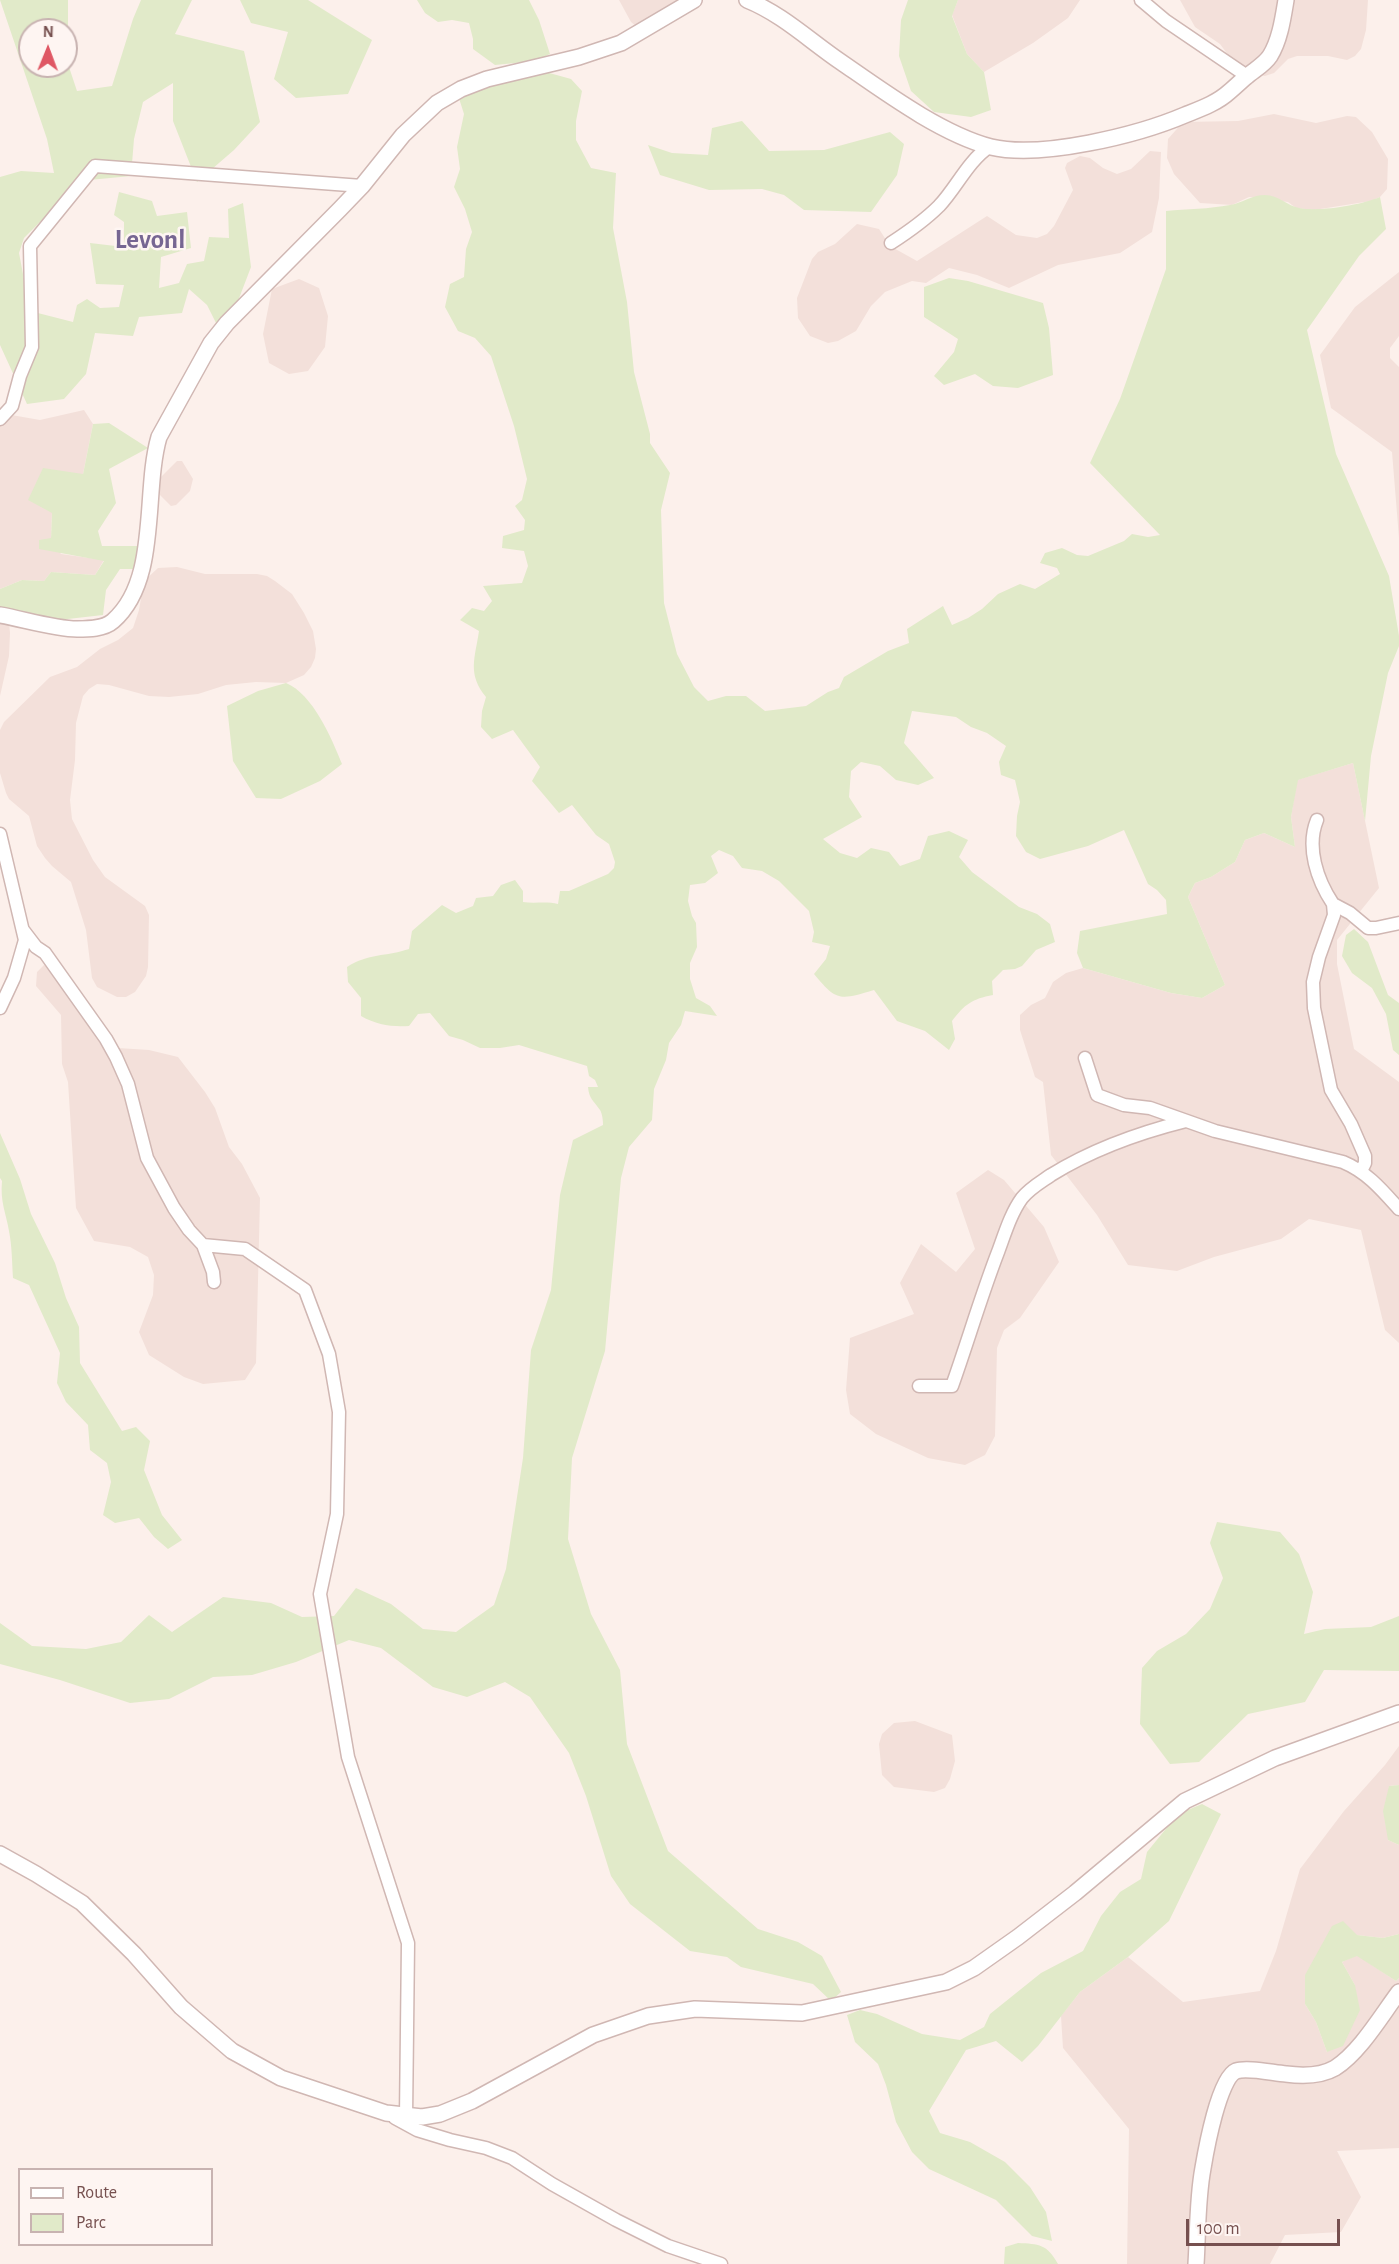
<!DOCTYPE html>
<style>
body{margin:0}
#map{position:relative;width:1399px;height:2264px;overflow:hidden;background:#fcf0eb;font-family:"Alegreya Sans",sans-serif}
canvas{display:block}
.legend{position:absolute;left:18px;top:2168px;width:195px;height:78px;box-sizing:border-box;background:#fef5f2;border:2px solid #c8b3b1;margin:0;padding:8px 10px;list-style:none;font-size:18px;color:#76504f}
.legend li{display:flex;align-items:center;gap:12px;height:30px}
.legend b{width:30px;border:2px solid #c8b3b1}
.north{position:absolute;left:18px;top:18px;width:60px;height:60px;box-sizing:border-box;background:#fef5f2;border:2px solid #c8b3b1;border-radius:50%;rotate:1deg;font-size:16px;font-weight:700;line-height:24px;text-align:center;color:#76504f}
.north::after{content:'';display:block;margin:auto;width:21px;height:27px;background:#df5764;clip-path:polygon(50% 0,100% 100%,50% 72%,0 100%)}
.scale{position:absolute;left:1186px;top:2219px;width:154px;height:27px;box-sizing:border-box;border:3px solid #76504f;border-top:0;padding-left:8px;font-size:18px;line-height:21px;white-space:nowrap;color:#76504f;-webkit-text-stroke:4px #fef5f2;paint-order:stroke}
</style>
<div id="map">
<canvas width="1399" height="2264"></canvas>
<ul class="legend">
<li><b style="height:8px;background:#fff"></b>Route</li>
<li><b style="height:16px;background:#e1eac9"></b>Parc</li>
</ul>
<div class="north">N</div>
<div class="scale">100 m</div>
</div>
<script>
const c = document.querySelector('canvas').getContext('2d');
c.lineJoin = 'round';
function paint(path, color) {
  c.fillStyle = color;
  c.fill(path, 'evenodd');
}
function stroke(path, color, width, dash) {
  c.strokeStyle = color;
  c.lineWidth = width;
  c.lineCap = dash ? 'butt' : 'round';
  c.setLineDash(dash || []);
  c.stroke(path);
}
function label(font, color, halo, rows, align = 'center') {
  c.font = font + ' "Alegreya Sans",sans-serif';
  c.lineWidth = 5;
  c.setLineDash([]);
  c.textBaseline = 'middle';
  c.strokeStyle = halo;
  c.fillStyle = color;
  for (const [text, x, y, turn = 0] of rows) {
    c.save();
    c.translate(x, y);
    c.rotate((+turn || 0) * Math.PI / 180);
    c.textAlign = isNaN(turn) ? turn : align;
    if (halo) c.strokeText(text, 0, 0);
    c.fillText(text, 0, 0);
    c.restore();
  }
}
const residential = new Path2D(`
 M619 0H695L643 32 631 22Z
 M958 0H1080L1068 18 1033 43 984 72 967 54 952 15Z
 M1180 0H1368L1366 30 1361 49 1355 56 1347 60 1328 56H1297L1288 59 1274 73 1265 76 1245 73 1237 67 1220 44 1195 27Z
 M1274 114 1316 123 1347 116 1356 117 1372 132 1388 159 1387 189 1380 197 1371 201 1314 210 1296 208 1288 202 1249 197 1232 205 1200 203 1174 174 1167 158 1168 139 1183 122 1238 121Z
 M1150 151 1161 152 1159 198 1152 232 1120 253 1058 265 1009 288 977 275 949 268 926 283 912 281 885 292 871 306 856 331 838 341 828 343 810 336 798 318 797 298 812 259 818 252 835 244 857 224 879 229 890 246 917 261 987 216 1016 235 1037 238 1047 234 1054 226 1073 190 1065 168 1067 163 1080 156 1090 158 1103 168 1117 174 1131 169Z
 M1399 272V336L1390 348V358L1399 367V538L1392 452 1331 408 1320 355 1355 307Z
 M299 279 319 288 328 316 325 347 308 371 289 374 269 363 263 334 272 289Z
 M84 410 93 424 83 474 52 513 51 538 61 554 104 560 95 575 51 572 44 581 22 580 0 589V413L40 420Z
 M177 461H182L193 479 190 491 176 505 171 506 160 495 159 479Z
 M177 567 205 574H257L267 576 275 581 292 594 304 613 313 631 316 649 315 658 311 667 304 675 286 683 256 682 226 685 198 694 169 697 149 696 109 685 97 684 89 689 83 696 76 723 75 760 70 800 72 819 93 860 105 877 145 906 149 915 148 967 146 976 135 992 126 997H117L97 987 92 978 86 930 71 882 52 866 45 858 37 846 29 816 9 799 6 793 0 773V730L4 722 50 677 77 667 100 649 118 640 133 628 139 610 144 581 158 568Z
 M0 607 9 623 10 633 9 656 0 696Z
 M1353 763 1379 888 1337 940V964L1354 1049 1399 1082V1343L1385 1330 1361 1230 1309 1219 1281 1239 1214 1257 1177 1271 1128 1265 1097 1215 1051 1155 1043 1082 1035 1077 1020 1030V1015L1031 1005 1045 998 1053 982 1066 973 1083 968 1171 993 1202 998 1225 985 1188 897 1195 883 1211 877 1235 862 1245 840 1264 833 1295 847 1291 817 1297 780Z
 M44 965 54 967 100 1040 118 1048 149 1050 178 1057 205 1092 215 1108 229 1147 242 1164 260 1198 256 1363 245 1380 203 1384 184 1377 149 1355 139 1332 153 1295 154 1275 148 1257 130 1247 94 1241 76 1208 68 1082 62 1064 61 1015 36 986 37 972Z
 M988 1170 1004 1180 1044 1227 1059 1262 1020 1318 1004 1330 997 1348 995 1436 985 1455 965 1465 928 1458 876 1434 850 1414 846 1390 850 1338 914 1314 900 1283 921 1244 956 1272 975 1249 956 1193Z
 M915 1721 952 1735 955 1761 950 1779 945 1788 934 1792 894 1787 882 1775 879 1744 882 1734 894 1723Z
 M1399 1746V1785L1389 1786 1388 1840 1399 1845V1934L1383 1938 1357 1935 1305 2004 1316 2022 1327 2052 1355 1985 1342 1962 1357 1955 1396 1981 1399 1978V2148L1337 2151 1361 2197 1341 2232 1285 2235 1270 2264H1127L1129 2129 1063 2048 1061 2016 1080 1992 1128 1957 1183 2002 1260 1991 1276 1951 1300 1869 1344 1811 1385 1765Z`);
const green = new Path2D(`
 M0 0H68V64L77 91 112 86 133 19 141 0H192L175 34 244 51 260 122 234 150 197 182 173 121V83L143 102 134 139 131 176 89 180 57 205 24 238 19 253 30 311 73 322 77 305 87 299 100 308 119 307 124 285 96 284 90 243 124 247V222L114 215 119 192 152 201 157 216 187 212 191 248 161 257 159 288 179 283 187 264 204 261 209 237 229 238 228 209 243 203 251 267 238 301 218 327 207 305 189 289 182 313 139 317 133 336 95 333 86 374 64 399 27 404 0 345V177L21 171 54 173 47 139ZM30 30H66V66H30Z
 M240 0H308L372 40 348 94 296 98 274 79 288 32 251 23Z
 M417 0H529L539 20 550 54 535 61 495 65 473 49V39L469 23 452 20 438 22 425 13Z
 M908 0H958L952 16 967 54 984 72 991 110 971 117 934 112 911 91 899 56 901 20Z
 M535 69 571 79 582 91 576 121V140L591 168 616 173 613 228 627 302 634 372 650 434V443L670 473 661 510 664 603 677 654 694 687 708 701 726 696H746L765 711 806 706 828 692 839 688 844 677 888 651 909 643 907 629 943 606 952 625 968 618 982 609 998 594 1020 584 1035 589 1060 574 1057 568 1040 563 1045 553 1062 548 1077 555 1088 556 1124 541 1132 534 1148 537 1160 535 1090 463 1120 399 1166 269V211C1187 209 1209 209 1230 205 1243 203 1251 195 1265 195 1278 195 1288 206 1299 208 1320 212 1361 205 1380 197L1386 229 1359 256 1307 330 1336 454 1389 576 1399 636V646L1388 673 1371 756 1365 821 1353 763 1298 780 1291 817 1295 847 1264 833 1245 840 1235 862 1211 877 1195 883 1188 897 1225 985 1202 998 1171 993 1083 968 1077 953 1080 931 1167 914 1166 900 1157 890 1148 884 1124 830 1088 846 1040 859 1026 852 1016 836 1017 816 1020 802 1015 780 1001 775 999 762 1006 746 987 733 971 727 956 717 912 711 904 743 934 778 918 785 896 780 880 766 861 762 851 771 849 797 862 817 823 839 840 853 857 858 871 848 889 852 900 866 920 859 928 836 949 831 968 840 959 857 972 872 1019 907 1037 914 1050 924 1055 942 1036 950 1022 966 1015 969 1003 970 992 981 993 995C972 999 965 1004 952 1021L955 1039 949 1050 925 1031 897 1021 874 990C840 1000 837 1002 814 974L826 959 830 946 812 942 814 932 809 911 779 881 762 871 742 868 733 856 719 850 711 856 718 873 705 883 690 885 688 901 692 916 696 923 697 947 690 963V979L696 998 710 1006 717 1016 685 1011 681 1025 669 1043 666 1060 654 1089 652 1120 629 1147 621 1178 605 1351 572 1458 568 1539 591 1614 620 1670 627 1744 668 1851 758 1929 798 1942 822 1956 841 1992 831 2001 813 1984 741 1967 727 1957 690 1951 630 1904 611 1876 586 1796 569 1753 530 1697 505 1682 467 1697 433 1687 381 1648 349 1640 296 1662 252 1675 213 1677 169 1699 130 1703 60 1680 0 1664V1623L32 1646 86 1649 121 1642 149 1615 172 1632 223 1597 271 1603 302 1617 334 1616 356 1588 391 1604 423 1629 456 1632 494 1605 506 1569 523 1458 531 1350 551 1290 560 1195 573 1140 603 1125C603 1120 602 1113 600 1110 594 1101 589 1099 588 1087H598L595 1080 589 1076 587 1066 519 1045 500 1048H480L463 1040 449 1036 430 1013 418 1014 409 1026C391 1027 377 1025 361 1016V998L348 982 347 967C369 953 385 957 409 949L412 931 442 905 456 913 473 906 476 898 493 896 501 885 515 880 523 891V902C535 904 546 901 558 904L560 891H569L608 874 614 868 615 862 609 844 596 835 572 805 559 813 532 781 540 767 513 730 492 739 481 727 482 711 486 697C467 674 475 658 479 631L460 620 472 608 484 611 492 601 483 586 522 583 528 566 524 551 502 548 503 536 524 530 525 520 515 506 522 500 527 479 514 426 491 356 475 338 458 331 445 307 450 284 464 277 466 249 472 232 465 209 454 187 460 169 457 147 464 114 457 92Z
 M742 121 769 151 824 150 890 132 904 144 897 175 871 212 804 210 784 195 762 189 709 190 660 175 648 145 672 153 708 155 712 128Z
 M949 278 968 281 1043 303 1049 328 1053 375 1018 388 993 386 975 374 944 385 934 376 954 352 958 339 924 317V287Z
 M109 423 148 448 109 469 116 503 98 531 102 546H141L139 569H120L106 590 103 615 59 620 9 623 0 607V589L22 580 44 581 51 572 95 575 104 561 39 549V540L51 538 52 513 28 500 43 468 83 474 93 424Z
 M286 683C313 694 332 739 342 764L320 781 281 799 256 798 233 761 227 706 258 691Z
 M1354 929 1368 942 1388 995 1399 1003V1055L1393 1050 1386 1014 1372 988 1352 973 1342 956 1346 935Z
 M0 1133 20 1179 31 1214 55 1263 66 1298 79 1327 80 1363 122 1431 136 1427 150 1441 144 1470 162 1515 182 1540 168 1549 154 1537 139 1518 115 1523 103 1515 111 1482 107 1463 90 1450 88 1425 66 1402 57 1383 60 1353 29 1285 13 1278C12 1262 12 1246 9 1231 6 1213 0 1202 2 1181L0 1178Z
 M1217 1522 1280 1532 1299 1554 1313 1592 1304 1634 1325 1629 1371 1627 1399 1616V1671L1324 1670 1305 1702 1248 1714 1199 1762 1170 1764 1140 1724 1142 1668 1157 1651 1186 1634 1210 1609 1223 1578 1210 1543Z
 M1399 1785V1845L1388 1840 1383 1811 1389 1786Z
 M1202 1804 1221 1814 1169 1921 1128 1957 1080 1992 1038 2046 1022 2062 996 2041 966 2050 929 2111 940 2133 970 2142 1005 2162 1030 2187 1046 2212 1052 2241 1032 2236 996 2200 929 2169 912 2152 896 2122 886 2085 878 2064 855 2042 847 2015 860 2010 877 2014 922 2034 960 2040 984 2027 990 2014 1041 1973 1083 1951 1101 1916 1120 1892 1141 1879 1147 1852 1178 1814Z
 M1343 1921 1357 1935 1383 1938 1399 1934V1978L1396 1981 1357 1956 1342 1962 1355 1985 1360 2010 1343 2046 1327 2052 1316 2022 1305 2004V1975L1332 1926Z
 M1018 2243C1039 2244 1047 2244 1058 2264H1004L1005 2247Z`);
const minor = new Path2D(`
 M1141 0 1166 21 1247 76
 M891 243C908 232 924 221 939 206 957 187 967 162 990 146
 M0 419 12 406 20 376 32 347 30 246 95 166 362 186
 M1317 820C1306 847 1317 880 1333 904
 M0 834 25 940 14 978 0 1008
 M23 930 36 947 45 953 106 1039 116 1057 128 1084 147 1158 174 1208 189 1230 203 1245 213 1272 214 1282
 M1085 1058 1097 1095 1124 1105 1150 1108 1215 1131 1343 1162C1367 1172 1382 1190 1399 1209
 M1361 1171 1365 1163V1156L1351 1124 1331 1090 1314 1008 1313 982 1319 957 1334 915 1333 904 1350 913 1368 928H1376L1399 923
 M203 1245 245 1249 305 1290 329 1354 339 1412 337 1514 320 1594 348 1757 408 1943 406 2117
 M919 1386H952C968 1341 981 1296 998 1252 1005 1233 1011 1213 1022 1198 1030 1188 1041 1182 1051 1175 1093 1149 1138 1133 1186 1121
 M395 2118 417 2130 450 2140 486 2148 512 2158 552 2184 616 2220 668 2246 721 2264`);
const tertiary = new Path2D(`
 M747 0C782 14 810 41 841 62 883 91 941 134 991 147 1041 159 1138 135 1185 115 1200 109 1217 103 1229 92 1235 87 1240 82 1246 77 1254 70 1264 65 1270 56 1280 40 1283 18 1286 0
 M0 615C23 619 55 629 77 629 88 629 104 629 113 621 160 580 143 492 159 437L211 343 227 323 340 209 362 186 403 135 437 103 461 89 487 79 579 57 621 43 694 0
 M0 1854 36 1874 82 1903 134 1954 181 2007 232 2051 281 2078 386 2113 422 2117 440 2114 472 2101 593 2035 648 2016 695 2009 802 2013 946 1982 974 1968 1018 1937 1075 1893 1185 1801 1275 1758 1399 1713
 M1196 2264C1198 2233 1197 2200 1203 2168 1206 2150 1219 2078 1236 2071 1247 2067 1273 2073 1286 2074 1301 2076 1321 2076 1335 2068 1360 2052 1381 2016 1399 1992`);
const quarterNames = [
 ["Levonl",150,240]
];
paint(residential, '#f3e0da');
paint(green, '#e1eac9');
stroke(minor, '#d0b7b3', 15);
stroke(tertiary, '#d0b7b3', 18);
stroke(minor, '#fff', 12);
stroke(tertiary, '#fff', 15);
label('bold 27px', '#766692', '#fef5f2', quarterNames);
</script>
